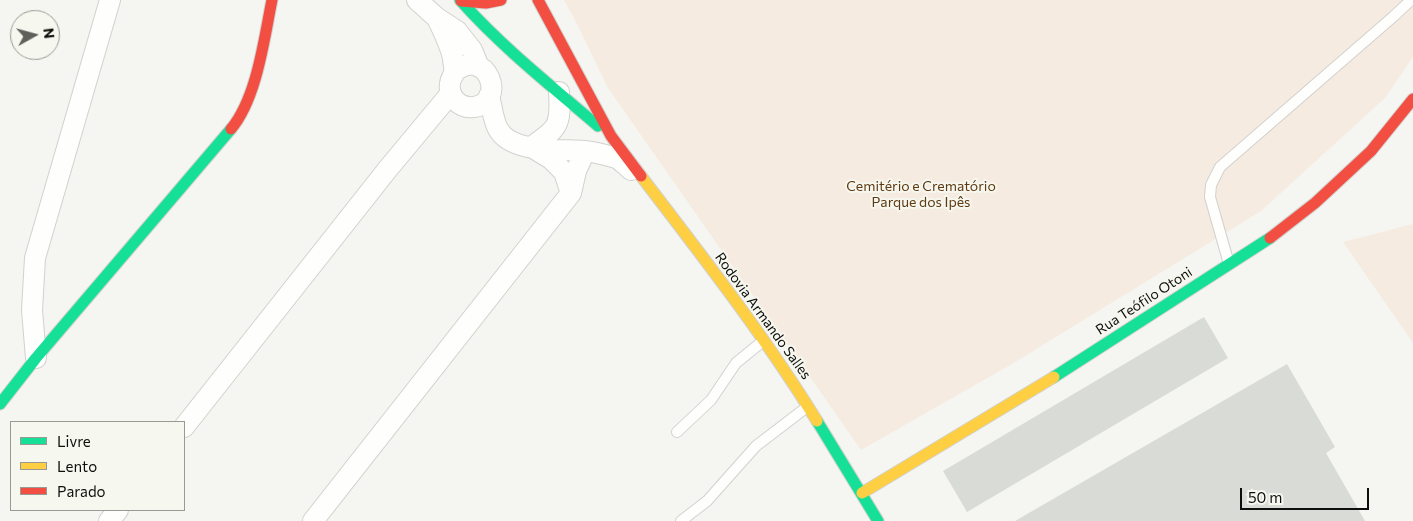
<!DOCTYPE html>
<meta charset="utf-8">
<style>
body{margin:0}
#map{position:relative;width:1413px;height:521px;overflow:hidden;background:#f5f5f1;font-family:Commissioner,sans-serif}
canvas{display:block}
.legend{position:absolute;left:10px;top:421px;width:175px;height:90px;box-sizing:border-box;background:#f6f7ef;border:1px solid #999a94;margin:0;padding:6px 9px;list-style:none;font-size:15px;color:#0e0f0c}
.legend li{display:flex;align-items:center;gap:10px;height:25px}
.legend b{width:25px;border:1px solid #999a94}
.north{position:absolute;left:10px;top:10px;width:50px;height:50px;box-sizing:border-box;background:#f6f7ef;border:1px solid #999a94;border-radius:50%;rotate:83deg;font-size:14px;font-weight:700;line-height:20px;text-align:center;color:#0e0f0c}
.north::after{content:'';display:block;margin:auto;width:18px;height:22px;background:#5f605c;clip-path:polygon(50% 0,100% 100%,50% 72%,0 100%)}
.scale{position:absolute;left:1240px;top:488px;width:129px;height:22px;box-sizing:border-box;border:2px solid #0e0f0c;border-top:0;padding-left:6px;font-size:15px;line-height:18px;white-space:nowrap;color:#0e0f0c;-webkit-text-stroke:4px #f6f7ef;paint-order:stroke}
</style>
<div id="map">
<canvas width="1413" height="521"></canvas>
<ul class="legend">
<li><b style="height:6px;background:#16e098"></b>Livre</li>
<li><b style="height:6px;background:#ffcf43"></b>Lento</li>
<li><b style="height:6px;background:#f24e42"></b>Parado</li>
</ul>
<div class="north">N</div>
<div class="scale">50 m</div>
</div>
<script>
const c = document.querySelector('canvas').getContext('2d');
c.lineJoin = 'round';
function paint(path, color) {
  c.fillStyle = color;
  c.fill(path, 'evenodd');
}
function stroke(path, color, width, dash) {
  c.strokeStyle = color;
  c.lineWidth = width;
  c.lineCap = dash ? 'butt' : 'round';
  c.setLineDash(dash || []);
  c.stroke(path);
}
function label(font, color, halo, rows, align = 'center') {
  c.font = font + ' Commissioner,sans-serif';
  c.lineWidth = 4;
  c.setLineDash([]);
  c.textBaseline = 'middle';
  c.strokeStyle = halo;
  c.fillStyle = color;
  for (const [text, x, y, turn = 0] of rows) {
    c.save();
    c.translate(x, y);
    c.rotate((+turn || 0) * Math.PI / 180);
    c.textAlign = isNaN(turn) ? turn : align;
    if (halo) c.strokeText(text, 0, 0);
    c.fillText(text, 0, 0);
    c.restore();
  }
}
const green = new Path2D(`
 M564 0H1413V57L1385 98 1261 211 1012 364 861 450 608 88 575 20Z
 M1413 224V343L1343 242Z`);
const building = new Path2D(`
 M1204 317 1228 358 967 512 943 471Z
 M1287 364 1335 447 1326 453 1365 521H1015Z`);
const lane = new Path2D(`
 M1229 264 1210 197 1211 185 1220 167 1394 16 1411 0
 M677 432 711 400 736 363 763 341
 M681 521 707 501 756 446 807 407`);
const street = new Path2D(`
 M417 0 437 18 457 31 472 50 479 67
 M437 18C443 31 450 44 453 58 453 62 455 69 454 73 453 77 450 79 450 84 448 97 460 109 474 107 508 102 487 45 454 72
 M489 96C492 106 493 120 498 129 512 154 561 149 585 151 595 152 606 155 616 158 621 160 626 166 631 170
 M531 147C559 128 561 125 559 92
 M533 148 551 159 564 172 571 193
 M36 358 32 310 35 258 110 0
 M184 427 387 170 451 93
 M109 521 118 510
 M313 521 571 193 576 171 585 151`);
const fast = new Path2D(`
 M460 0C502 47 550 85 598 126
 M1054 377 1270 238
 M0 404 36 358 231 129
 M817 421 878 521`);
const slow = new Path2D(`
 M641 176C702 256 764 335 817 421
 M862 493 1054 377`);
const jam = new Path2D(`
 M538 0 611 136 641 176
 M461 1 486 3 501 0
 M231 129C257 98 264 39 272 0
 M1270 238 1315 203 1371 151 1413 99`);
const parkNames = [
 ["Cemitério e Crematório",921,186],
 ["Parque dos Ipês",921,202]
];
const streetNames = [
 ["Rua Teófilo Otoni",1144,301,-33],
 ["Rodovia Armando Salles",763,316,54]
];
paint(green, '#f6ebe0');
paint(building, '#d9dcd6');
stroke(lane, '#d1d1ce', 12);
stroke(street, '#d1d1ce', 22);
stroke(fast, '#d1d1ce', 13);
stroke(slow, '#d1d1ce', 13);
stroke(jam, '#d1d1ce', 13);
stroke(lane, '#fefefd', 10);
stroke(street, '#fefefd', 20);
stroke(fast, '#16e098', 11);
stroke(slow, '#ffcf43', 11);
stroke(jam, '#f24e42', 11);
label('14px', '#5f3a11', '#f6f7ef', parkNames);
label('14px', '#0e0f0c', '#f6f7ef', streetNames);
</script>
